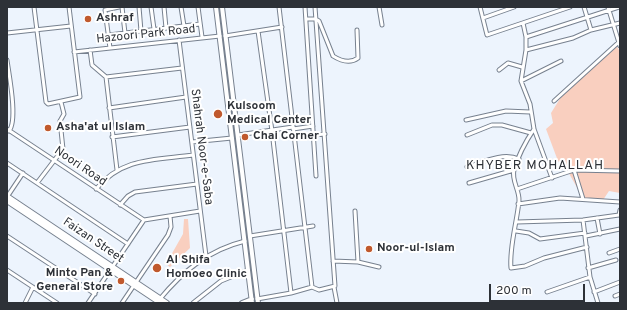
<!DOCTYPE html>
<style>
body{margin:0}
#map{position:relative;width:627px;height:310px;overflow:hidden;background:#edf4fd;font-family:Overpass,sans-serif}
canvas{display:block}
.frame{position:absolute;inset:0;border:8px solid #2d3137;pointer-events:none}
.scale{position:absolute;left:489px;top:284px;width:96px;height:18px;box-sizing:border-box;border:2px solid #2d3137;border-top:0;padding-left:5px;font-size:12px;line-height:14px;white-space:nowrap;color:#2d3137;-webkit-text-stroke:3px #fff;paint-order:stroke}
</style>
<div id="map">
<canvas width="627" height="310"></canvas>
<div class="frame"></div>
<div class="scale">200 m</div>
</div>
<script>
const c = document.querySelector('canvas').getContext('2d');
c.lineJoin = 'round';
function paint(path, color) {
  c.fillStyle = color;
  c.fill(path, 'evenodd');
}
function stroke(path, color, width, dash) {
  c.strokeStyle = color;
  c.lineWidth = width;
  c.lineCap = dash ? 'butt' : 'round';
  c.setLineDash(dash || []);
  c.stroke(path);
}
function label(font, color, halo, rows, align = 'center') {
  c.font = font + ' Overpass,sans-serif';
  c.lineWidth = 4;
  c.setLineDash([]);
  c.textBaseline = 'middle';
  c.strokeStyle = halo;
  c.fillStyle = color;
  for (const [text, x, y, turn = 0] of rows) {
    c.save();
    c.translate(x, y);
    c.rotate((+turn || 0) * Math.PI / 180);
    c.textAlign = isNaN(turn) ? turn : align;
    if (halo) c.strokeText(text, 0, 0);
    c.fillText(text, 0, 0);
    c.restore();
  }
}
const green = new Path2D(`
 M617 46 620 52V193L609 191 603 200 583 198 567 170 558 161 546 129 553 123 551 113 561 97Z
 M184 219H188L190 248 170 267 166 264 183 234Z`);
const street = new Path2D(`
 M34 7 46 102 48 104 80 97 69 7
 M122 7 125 33
 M139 7 141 31
 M151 7 154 29
 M164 7 166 28
 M181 7 184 26
 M198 7 202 37
 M279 7 312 287
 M305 7 316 176
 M379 7 382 25
 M480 7 487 35 570 7
 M584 7 591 30
 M608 7 620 46
 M483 18 514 7
 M307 19H316L319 21 333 56C341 61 350 64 358 58L357 30
 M523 23 526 37V50L521 81 530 104 534 129 552 178
 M258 31 272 131 291 293
 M7 33 71 26
 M109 35 200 24
 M225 36 282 27
 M526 37 619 7
 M179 40 206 256
 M110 48 105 10 119 7
 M90 50 92 65 106 77 117 170
 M526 50 573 38 591 30 620 23
 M74 52 220 36
 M7 60C9 75 18 120 9 131
 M499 70 508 63 522 67
 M106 77 182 68
 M521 81 561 61
 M554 101 620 41
 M109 108 186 97
 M466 120 506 111 530 112
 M7 129 144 220
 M293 129 313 126
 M534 129C526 141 518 156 514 170 511 180 520 191 519 201 517 222 509 248 511 268L525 266 544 258 587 247
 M238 135 293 127
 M314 135 325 134
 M467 135 492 125H502L531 133
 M112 137 190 127
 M192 142 232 138
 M7 163 128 244
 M467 167C483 162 503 152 519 159
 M574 170 583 199
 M37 183 63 149 60 121 64 114 61 102
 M469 183 514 170
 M96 189C122 157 156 160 193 155
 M517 189 574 170 620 171
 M7 197 23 173
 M518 204 560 198 620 202
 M120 205 128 196 135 192 197 184
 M355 211 358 262
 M597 218 600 234
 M583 220 590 277 598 303
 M517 222 583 220 619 215 620 210
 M516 231 529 233 540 239 585 233
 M7 236 95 294
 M250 236 313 226
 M586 236 620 229
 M609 253 620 249
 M333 261 358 262 379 267
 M588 268 616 260
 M7 270 57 303
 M334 287 337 303
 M547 292 590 277
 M594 292 620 282
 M615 296 620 294
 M257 299 291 293 312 287 319 290 335 286 315 7
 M159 300C182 272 208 250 245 241
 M25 303 33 287
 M88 303 144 220 200 211
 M122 303 168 235 171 227 170 216
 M193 303 221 281 248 270`);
const secondary = new Path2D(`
 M216 7 252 303
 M222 7 258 303
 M7 196 167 303
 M7 201 160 303
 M242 303 252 299`);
const markers = [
 [88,19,4,"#c0592d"],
 [218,114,5,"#c0592d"],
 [48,128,4,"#c0592d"],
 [245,137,4,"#c0592d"],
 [369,249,4,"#c0592d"],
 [157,268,5,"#c0592d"],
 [121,281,4,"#c0592d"]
];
const poiNames = [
 ["Ashraf",96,19],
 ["Kulsoom",227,107],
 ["Medical Center",227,121],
 ["Asha'at ul Islam",56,128],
 ["Chai Corner",253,137],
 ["Noor-ul-Islam",377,249],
 ["Al Shifa",166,261],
 ["Homoeo Clinic",166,275],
 ["Minto Pan &",113,274,"right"],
 ["General Store",113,288,"right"]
];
const streetNames = [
 ["Hazoori Park Road",146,35,-6],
 ["Shahrah Noor-e-Saba",201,147,83],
 ["Noori Road",80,167,34],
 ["Faizan Street",93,241,34]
];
const neighbourhoodNames = [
 ["KHYBER MOHALLAH",535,166]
];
paint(green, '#f9cfbf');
stroke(street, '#77818f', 5);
stroke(secondary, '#77818f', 6);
stroke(street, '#fff', 3);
stroke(secondary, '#fff', 4);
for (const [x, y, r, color] of markers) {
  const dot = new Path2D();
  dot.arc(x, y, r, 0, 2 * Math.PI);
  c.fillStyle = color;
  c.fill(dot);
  stroke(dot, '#fff', 1.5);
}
label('bold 12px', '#2d3137', '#fff', poiNames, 'left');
label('12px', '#2d3137', '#fff', streetNames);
c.letterSpacing = '1px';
label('13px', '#2d3137', '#fff', neighbourhoodNames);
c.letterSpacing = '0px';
</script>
